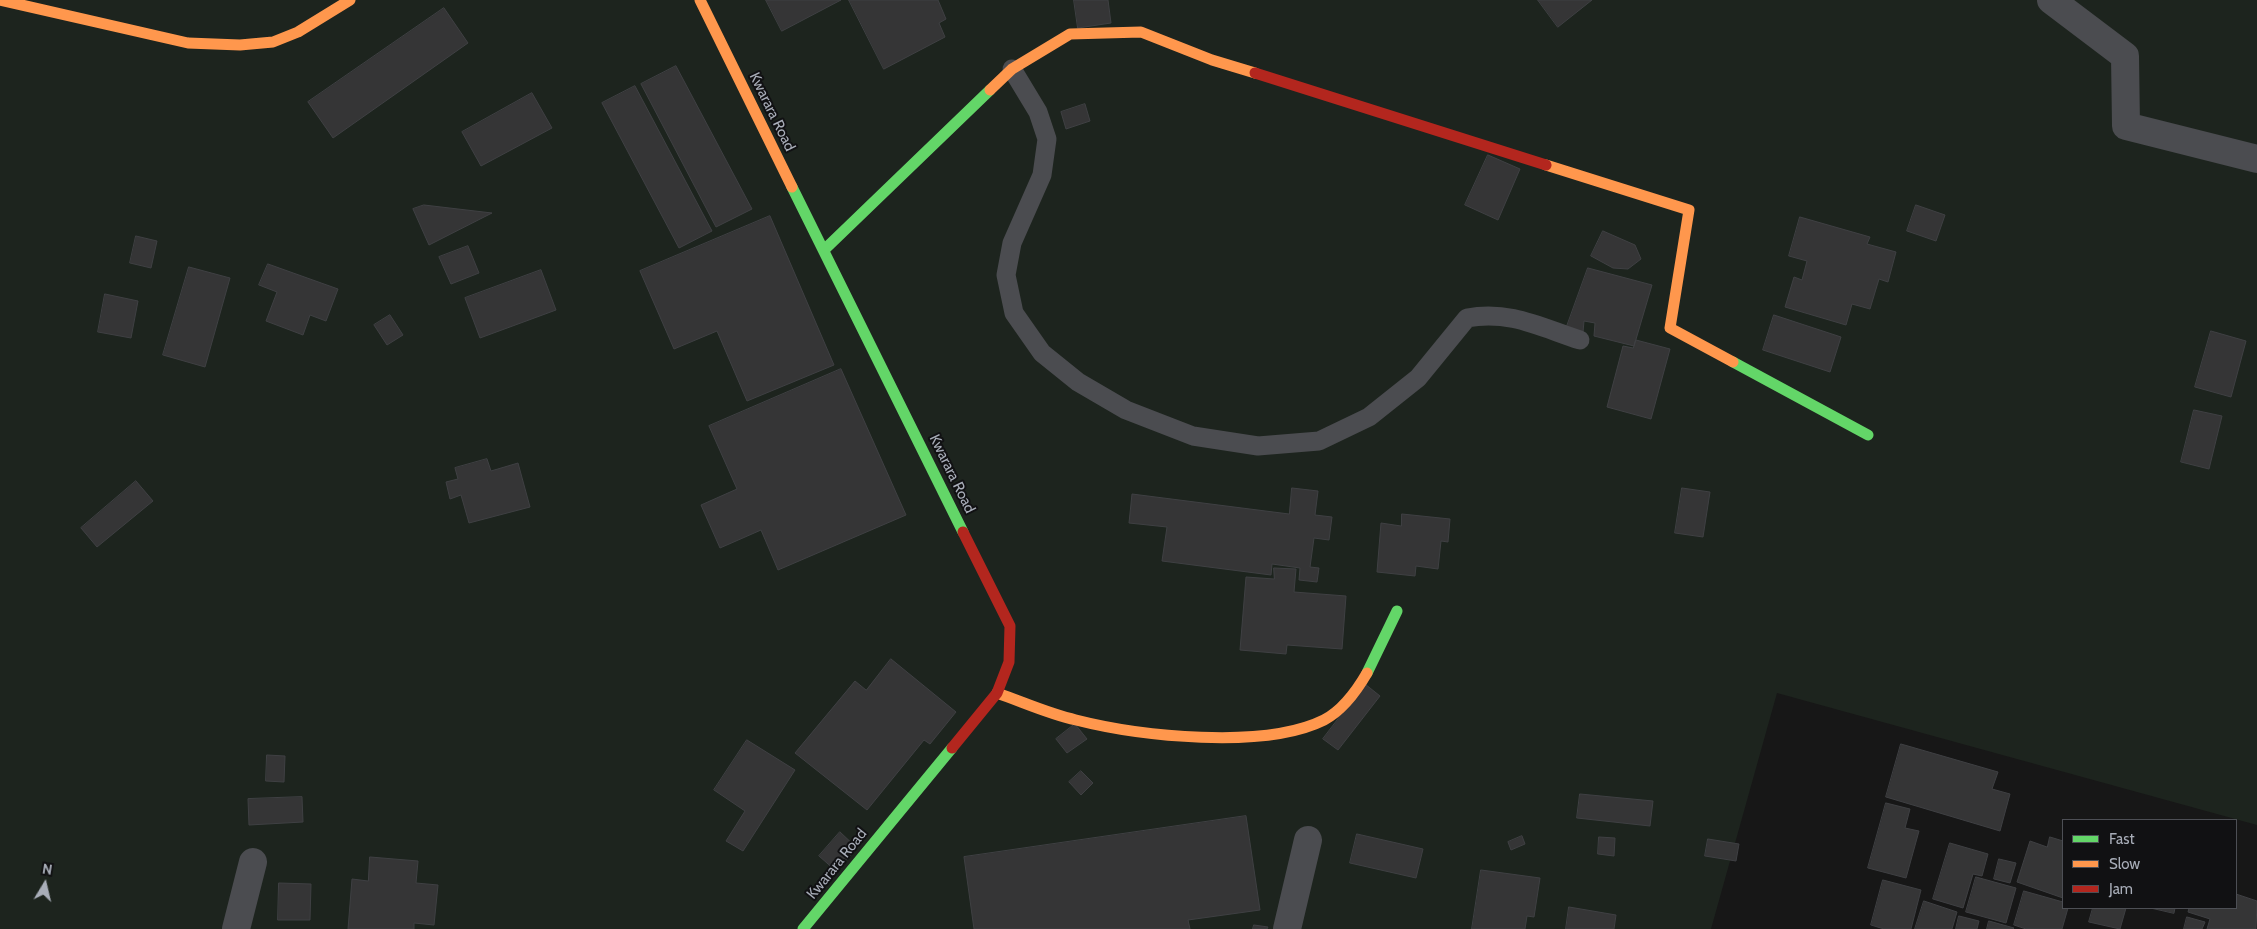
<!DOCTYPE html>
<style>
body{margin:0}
#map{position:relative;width:2257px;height:929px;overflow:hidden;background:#171717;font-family:Cabin,sans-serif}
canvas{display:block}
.legend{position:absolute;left:2062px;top:819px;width:175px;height:90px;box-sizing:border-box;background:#111113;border:1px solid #4d4f55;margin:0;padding:6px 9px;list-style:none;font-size:15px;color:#a8adb8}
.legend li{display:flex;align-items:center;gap:10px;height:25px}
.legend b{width:25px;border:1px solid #4d4f55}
.north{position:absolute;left:20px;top:859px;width:50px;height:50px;-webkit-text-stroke:4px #111113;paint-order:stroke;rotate:9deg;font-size:14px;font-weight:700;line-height:20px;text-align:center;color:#a8adb8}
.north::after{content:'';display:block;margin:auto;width:18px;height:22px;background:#a8adb8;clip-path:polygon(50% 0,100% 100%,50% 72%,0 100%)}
</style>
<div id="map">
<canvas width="2257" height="929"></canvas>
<ul class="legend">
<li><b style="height:6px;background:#63d668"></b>Fast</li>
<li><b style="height:6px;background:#ff974d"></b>Slow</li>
<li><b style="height:6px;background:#b3261e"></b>Jam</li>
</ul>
<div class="north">N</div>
</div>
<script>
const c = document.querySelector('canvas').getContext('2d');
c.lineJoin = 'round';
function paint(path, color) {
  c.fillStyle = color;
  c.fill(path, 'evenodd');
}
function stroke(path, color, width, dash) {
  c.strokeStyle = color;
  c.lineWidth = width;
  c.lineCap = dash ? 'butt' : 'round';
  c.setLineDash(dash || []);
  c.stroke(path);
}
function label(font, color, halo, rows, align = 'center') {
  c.font = font + ' Cabin,sans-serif';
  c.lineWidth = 4;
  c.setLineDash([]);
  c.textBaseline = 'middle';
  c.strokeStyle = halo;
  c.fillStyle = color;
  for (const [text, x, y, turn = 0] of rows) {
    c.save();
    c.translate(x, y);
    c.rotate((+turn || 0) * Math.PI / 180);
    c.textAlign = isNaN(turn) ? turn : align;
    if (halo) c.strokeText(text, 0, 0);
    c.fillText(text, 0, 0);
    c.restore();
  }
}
const green = new Path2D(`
 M0 0H2257V825L1777 693 1711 929H0Z`);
const building = new Path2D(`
 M766 0H841L782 31Z
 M849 0H938L946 19 939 23 945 37 884 69Z
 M1074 0H1108L1111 23 1078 28Z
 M1538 0H1592L1558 27Z
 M444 8 468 43 333 138 308 102Z
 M676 66 752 209 716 227 641 84Z
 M635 86 712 231 679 248 602 103Z
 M532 93 552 128 481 166 462 132Z
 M1085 104 1090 121 1066 129 1061 112Z
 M1488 155 1520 169 1498 220 1465 205Z
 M424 205 492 213 429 245 413 209Z
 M1916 205 1945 215 1936 241 1907 231Z
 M770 216 834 365 747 401 717 331 674 349 640 271Z
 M1800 217 1870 237 1867 244 1896 252 1888 282 1879 279 1870 309 1852 304 1846 325 1785 307 1794 277 1802 280 1807 261 1789 256Z
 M1603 231 1635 245 1641 259 1628 269 1613 268 1591 256Z
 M136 236 157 241 151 268 130 263Z
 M468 246 479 273 451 284 439 257Z
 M268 264 338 289 326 321 310 315 303 335 266 321 277 292 259 285Z
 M189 267 230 278 205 367 163 355Z
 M1588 268 1652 285 1634 346 1594 336 1595 323 1584 321 1583 332 1566 329Z
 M541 270 556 310 480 338 465 298Z
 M105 294 138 301 131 338 98 332Z
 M390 315 403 335 387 345 374 325Z
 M1774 315 1841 337 1830 372 1763 350Z
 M2211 331 2246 341 2231 397 2195 387Z
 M1636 340 1670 349 1651 419 1607 407 1623 346 1633 348Z
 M841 369 906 515 778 570 761 530 720 548 701 505 737 489 709 426Z
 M2194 410 2222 416 2209 469 2181 462Z
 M487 459 491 471 518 463 530 507 469 523 461 495 450 499 446 482 458 479 455 468Z
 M136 481 153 501 97 547 81 528Z
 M1292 488 1318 491 1315 515 1332 517 1329 540 1314 538 1310 567 1319 568 1317 582 1299 580 1300 568 1272 564 1271 575 1162 561 1167 527 1129 523 1132 494 1289 514Z
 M1682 488 1710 492 1703 537 1675 533Z
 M1402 514 1450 519 1448 542 1441 541 1438 569 1416 566 1415 576 1377 572 1381 523 1401 526Z
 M1274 568 1296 569 1294 592 1346 596 1342 649 1287 645 1286 654 1240 650 1246 577 1274 579Z
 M891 659 956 712 930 744 924 740 867 810 795 753 855 681 866 690Z
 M1365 684 1380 696 1338 750 1323 739Z
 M1075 724 1087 739 1067 753 1056 739Z
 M747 740 795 770 743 851 726 841 745 811 714 790Z
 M1901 744 1998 772 1992 789 2010 794 2000 831 1886 797Z
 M267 755 285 756 284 782 266 781Z
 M1081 771 1093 783 1081 795 1069 782Z
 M1580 794 1653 801 1650 826 1577 818Z
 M302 797 303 822 249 825 248 799Z
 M1886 803 1910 809 1905 828 1919 831 1906 878 1868 868Z
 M1246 816 1260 910 1188 920 1190 929H974L964 857Z
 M840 832 857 848 836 871 819 856Z
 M1357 834 1423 849 1416 878 1350 863Z
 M1522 836 1525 844 1511 850 1508 842Z
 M1599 837 1615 838 1614 856 1598 854Z
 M2050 837 2063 841V898L2017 882 2030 841 2047 847Z
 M1708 839 1739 844 1736 861 1705 856Z
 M1950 843 1988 854 1982 876 1973 874 1963 908 1933 899Z
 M370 857 418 861 416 883 438 885 434 925 414 923V929H348L352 879 368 881Z
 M1999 859 2016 863 2010 883 1994 879Z
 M1481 870 1540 878 1534 917 1527 916 1525 929H1472Z
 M1976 877 2016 888 2006 923 1966 912Z
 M1883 880 1921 890 1911 929H1884L1871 925Z
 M279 883 311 884 310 920H278Z
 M2024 891 2063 902V908H2068L2062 929H2026L2014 925Z
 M2236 894 2257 901 2256 929H2207L2210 919 2188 912 2189 908H2236Z
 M1924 901 1957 912 1952 929H1915Z
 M1569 907 1616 915 1614 929H1566Z
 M2093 908H2126L2120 929 2089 922Z
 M2151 908H2175L2174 913Z
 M1959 916 1979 921 1977 929H1956Z
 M2187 917 2205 922 2202 929H2184Z
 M1989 921 2014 928 2013 929H1987Z
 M1254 925 1268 927 1267 929H1253Z`);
const lane = new Path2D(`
 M1012 69 1038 112 1047 139 1042 175 1012 243 1006 275 1014 313 1042 353 1078 382 1126 410 1193 436 1258 446 1319 441 1369 417 1418 378 1467 318C1509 310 1540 327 1580 340`);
const street = new Path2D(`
 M2051 0 2125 56 2126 126 2257 159
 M236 929 253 862
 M1287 929 1308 840`);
const fast = new Path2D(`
 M792 187 963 532
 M824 250 990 90
 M1733 362 1868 435
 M1367 673 1397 611
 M803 929 952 748`);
const slow = new Path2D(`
 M0 0 188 43 240 45 273 42 298 32 350 0
 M700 0 792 187
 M990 90 1012 69 1070 34 1141 32 1212 60 1255 73
 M1546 165 1689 210 1670 328 1733 362
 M997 693C1023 702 1049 714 1076 720 1139 736 1264 750 1324 720 1343 710 1356 692 1367 673`);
const jam = new Path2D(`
 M1255 73 1546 165
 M952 748 997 693 1009 662 1010 626 963 532`);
const streetNames = [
 ["Kwarara Road",772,112,64],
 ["Kwarara Road",952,474,64],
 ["Kwarara Road",837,864,-51]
];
paint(green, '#1d241e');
paint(building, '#353536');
stroke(building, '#3f4043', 1);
stroke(lane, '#4b4c50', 19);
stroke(street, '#4b4c50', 28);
stroke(fast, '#63d668', 11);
stroke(slow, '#ff974d', 11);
stroke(jam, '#b3261e', 11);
label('15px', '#a8adb8', '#111113', streetNames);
</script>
